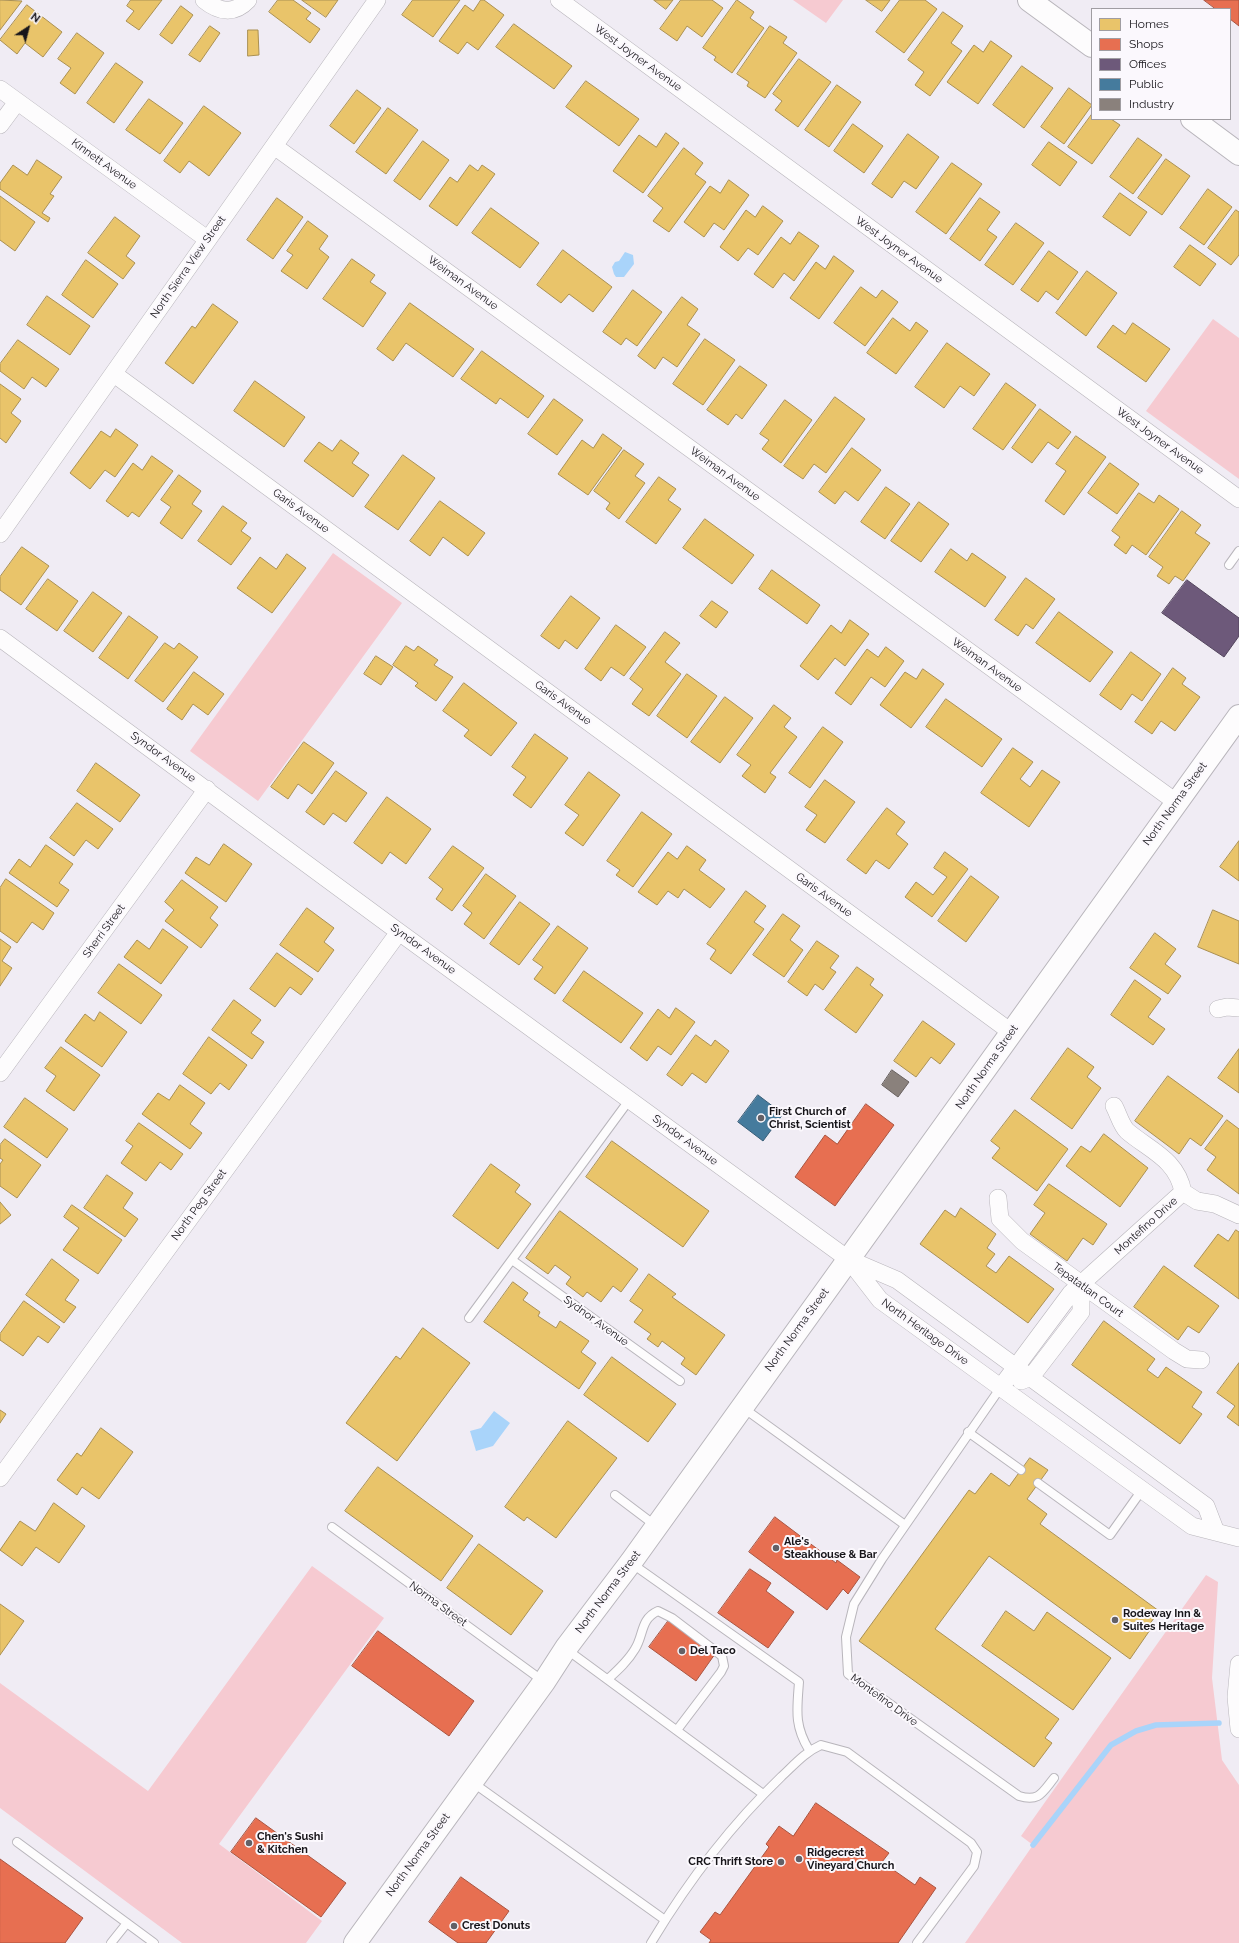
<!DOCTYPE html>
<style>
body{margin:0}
#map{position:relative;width:1239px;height:1943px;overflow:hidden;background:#f0ecf4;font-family:Raleway,sans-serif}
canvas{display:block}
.legend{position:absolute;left:1091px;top:8px;width:140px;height:112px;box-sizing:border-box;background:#fbf8fd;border:1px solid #a09da2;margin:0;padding:5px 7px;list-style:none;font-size:12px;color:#17151a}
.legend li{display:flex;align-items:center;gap:8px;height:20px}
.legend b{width:20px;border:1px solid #a09da2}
.north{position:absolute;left:8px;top:8px;width:40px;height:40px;-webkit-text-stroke:3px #fbf8fd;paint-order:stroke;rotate:36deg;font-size:11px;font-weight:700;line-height:16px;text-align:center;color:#17151a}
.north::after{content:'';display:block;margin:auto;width:14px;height:18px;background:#17151a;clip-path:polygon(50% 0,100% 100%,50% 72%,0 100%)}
</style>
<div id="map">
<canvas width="1239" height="1943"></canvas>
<ul class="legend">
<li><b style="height:11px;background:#e9c46a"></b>Homes</li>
<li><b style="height:11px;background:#e76f51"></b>Shops</li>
<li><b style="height:11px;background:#6d597a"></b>Offices</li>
<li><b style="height:11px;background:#457b9d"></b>Public</li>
<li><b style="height:11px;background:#8a817c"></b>Industry</li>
</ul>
<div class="north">N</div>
</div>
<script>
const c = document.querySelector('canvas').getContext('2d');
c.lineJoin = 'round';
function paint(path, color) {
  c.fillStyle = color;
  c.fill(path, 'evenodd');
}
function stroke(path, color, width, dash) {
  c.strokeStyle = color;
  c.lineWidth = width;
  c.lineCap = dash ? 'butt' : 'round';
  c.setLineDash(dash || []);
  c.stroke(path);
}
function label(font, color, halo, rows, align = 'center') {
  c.font = font + ' Raleway,sans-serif';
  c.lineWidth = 4;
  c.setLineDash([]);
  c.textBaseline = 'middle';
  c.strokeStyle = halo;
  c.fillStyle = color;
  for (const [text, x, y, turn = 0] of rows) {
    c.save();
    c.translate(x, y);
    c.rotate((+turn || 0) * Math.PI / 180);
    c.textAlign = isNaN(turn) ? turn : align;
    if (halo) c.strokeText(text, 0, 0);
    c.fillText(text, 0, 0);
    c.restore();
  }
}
const green = new Path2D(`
 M793 0H843L826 23Z
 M1213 319 1239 338V479L1146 411Z
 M333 553 402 603 258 801 190 751Z
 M312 1566 384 1618 219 1844 322 1921 306 1943H182L0 1808V1683L148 1791Z
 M1206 1575 1218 1582 1212 1678 1222 1760 1239 1785V1943H965L1033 1845 1021 1836Z`);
const water = new Path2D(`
 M625 252 633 255 634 264 624 277H616L614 274 612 267 615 262 619 261Z
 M494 1411 510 1423 493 1446 476 1451 470 1431 481 1428Z`);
const homes = new Path2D(`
 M0 0 22 1 0 30Z
 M131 0H162L139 30 126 21 134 11 127 6Z
 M278 0H293L311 13 306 19 320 29 310 43 269 12Z
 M302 0H338L326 17Z
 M413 0H460L433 37 402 15Z
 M481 0H484L504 15 478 50 467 42 458 54 439 41 465 5 473 11Z
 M654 0H673L666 9Z
 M681 0H712L723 8 702 37 687 26 677 41 660 29Z
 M737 0 754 12 750 18 764 28 732 73 714 60 716 57 703 48Z
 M866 0H890L882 11Z
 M900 0H925L937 9 904 53 876 32Z
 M27 5 62 32 43 57 25 43 17 54 0 40Z
 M181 6 193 15 172 44 160 35Z
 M943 12 963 26 951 43 962 51 930 96 915 85 924 72 908 60Z
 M514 24 572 66 554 89 496 47Z
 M210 26 220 33 200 62 189 55Z
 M770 26 787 37 783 43 797 53 765 98 747 86 749 82 737 74Z
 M248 30H258L259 55 248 56Z
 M77 33 104 53 75 94 60 83 71 68 58 59Z
 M991 41 1012 56 978 104 947 82 974 45 983 52Z
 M799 59 831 82 798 127 775 110 782 101 773 94Z
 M116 63 143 82 114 123 87 103Z
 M1022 66 1053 88 1024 128 993 105Z
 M586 81 639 119 619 146 566 107Z
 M837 85 861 102 829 147 805 130Z
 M1069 88 1092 105 1064 144 1041 127Z
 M357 90 381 108 354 144 330 126Z
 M149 99 183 123 160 154 126 130Z
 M204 106 241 133 209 176 189 161 180 173 164 161Z
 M388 108 418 130 386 174 356 152Z
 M1092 114V119H1111L1120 125 1092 164 1068 147Z
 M853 124 883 146 864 173 834 151Z
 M666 133 679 143 643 193 613 171 639 135 656 147Z
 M908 134 939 157 916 189 904 181 892 198 872 184Z
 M1138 138 1162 155 1133 194 1110 177Z
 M423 141 449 160 420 200 394 181Z
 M1049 142 1077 162 1060 186 1032 165Z
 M684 148 703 163 695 174 706 182 669 232 653 221 663 208 648 196Z
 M1166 159 1190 176 1162 215 1138 198Z
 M37 160 62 177 50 194 54 196 42 213 50 218 48 222 0 189V183L13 165 27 175Z
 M952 163 982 184 946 234 916 212Z
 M470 165 478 171 482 165 495 174 457 226 429 206 450 177 457 182Z
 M729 180 749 195 724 230 714 223 704 237 684 222 710 186 720 193Z
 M1208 189 1232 207 1204 245 1180 228Z
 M1120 193 1147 212 1130 236 1103 217Z
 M0 196 35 222 15 251 0 240Z
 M277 198 303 217 273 259 247 240Z
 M980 198 1000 212 987 230 997 237 980 261 950 239Z
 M763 206 783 221 758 255 748 248 738 261 720 247 746 210 755 217Z
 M491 208 539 243 520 268 472 233Z
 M1236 210 1239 212V255L1231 265 1208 248Z
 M115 217 140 236 126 256 135 263 123 279 88 253Z
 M308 221 328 236 319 249 329 257 307 289 281 271 293 255 287 251Z
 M1016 223 1044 243 1013 285 985 265Z
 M799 232 819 246 794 281 784 273 773 288 754 274 781 237 790 244Z
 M1190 245 1216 264 1200 286 1174 267Z
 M563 250 612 287 593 312 569 294 561 303 537 285Z
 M1049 251 1078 272 1058 300 1046 291 1038 302 1021 290Z
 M834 256 854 271 819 319 790 298 816 262 825 269Z
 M352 259 375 275 370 282 386 293 363 327 323 299Z
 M86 260 118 284 93 318 62 295Z
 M1087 271 1117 293 1086 336 1056 313Z
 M861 287 876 298 882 290 898 302 865 346 834 323Z
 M633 290 662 312 637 346 626 338 621 345 603 332Z
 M47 296 90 326 70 355 27 325Z
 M682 297 698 309 687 325 700 334 677 367 663 357 655 369 638 356Z
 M410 303 474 349 453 377 406 343 393 361 377 349Z
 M213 304 238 322 193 384 165 363 192 326 195 328Z
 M893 318 910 331 916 322 928 331 896 374 867 353Z
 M1133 323 1170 349 1146 382 1097 347 1113 325 1125 334Z
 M705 339 735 360 703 405 673 384Z
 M18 340 59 369 46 387 32 377 24 389 0 371V364Z
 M947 343 990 374 974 396 960 386 944 408 915 387Z
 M482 351 544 396 528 418 500 398 496 404 461 379Z
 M740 366 767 385 742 419 736 414 728 425 707 410Z
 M255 381 305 417 284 447 234 411Z
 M1006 383 1036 405 1003 450 973 429Z
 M0 384 21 399 11 413 21 421 6 443 0 438Z
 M835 397 865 419 826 473 814 464 803 479 784 466Z
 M554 399 583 420 557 455 528 434Z
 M785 400 812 420 781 463 762 449 769 440 760 434Z
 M1040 409 1071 432 1058 449 1048 442 1032 463 1012 448Z
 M116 429 138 445 115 477 105 470 90 489 70 473 101 431 110 437Z
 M603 434 622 448 588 495 558 474 582 440 593 448Z
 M1076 436 1106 457 1064 515 1045 501 1066 471 1056 464Z
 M341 440 359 453 352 463 369 475 353 497 304 461 319 442 332 451Z
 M852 448 881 470 858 501 845 491 835 504 819 492Z
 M624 450 644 464 635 476 645 483 619 519 606 509 610 503 594 491Z
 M403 455 435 478 398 530 365 507Z
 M152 456 173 471 139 517 132 512 128 517 106 501 133 463 142 470Z
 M1110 463 1139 484 1117 514 1088 493Z
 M179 475 201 491 192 504 202 511 182 539 160 523 171 507 161 500Z
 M659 477 676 489 668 500 681 509 656 544 626 522Z
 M886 487 910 504 885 539 861 522Z
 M1139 493 1154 503 1159 495 1179 509 1146 555 1132 545 1126 554 1114 545 1120 537 1112 531Z
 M440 501 485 533 468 556 443 537 430 556 410 541Z
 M919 502 949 524 921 562 891 541Z
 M223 506 247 523 241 531 251 538 231 565 198 541Z
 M1182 511 1201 525 1195 533 1210 543 1183 581 1175 576 1169 584 1157 576 1163 567 1149 557Z
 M705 519 754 555 732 584 683 548Z
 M22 547 49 566 21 605 0 590V577Z
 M951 549 967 561 972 553 1006 577 985 607 935 572Z
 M287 554 306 568 272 613 237 588 260 557 276 569Z
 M772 570 820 605 807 624 759 589Z
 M1026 578 1055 599 1033 629 1026 624 1018 636 995 620Z
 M48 579 78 601 57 631 26 609Z
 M93 592 122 613 93 652 64 631Z
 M571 596 600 618 577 649 565 640 559 649 541 636Z
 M712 601 728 612 716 628 700 616Z
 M1059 612 1113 652 1090 682 1036 643Z
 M129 616 158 637 128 679 99 658Z
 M850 620 869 634 845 666 835 658 818 680 800 666 831 625 841 633Z
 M616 625 646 647 624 676 611 667 601 681 585 669Z
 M665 632 680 643 665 662 681 674 649 716 632 704 643 689 630 679Z
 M165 643 174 649 179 643 198 657 163 702 135 681Z
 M406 646 414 651 418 646 438 660 434 665 453 677 436 701 415 686 418 683 393 665Z
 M886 647 904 661 885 687 871 677 851 705 835 693 867 649 878 657Z
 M1131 652 1161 674 1142 701 1132 694 1121 710 1100 695Z
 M376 656 393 667 381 685 364 674Z
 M1173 668 1186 678 1182 684 1200 697 1175 731 1161 721 1152 734 1135 722Z
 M923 669 944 684 911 728 880 705 905 672 916 679Z
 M194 672 224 694 208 715 193 704 182 720 167 709Z
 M687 674 717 696 687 738 657 716Z
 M464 683 517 723 491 756 464 736 469 730 443 711Z
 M725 697 753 718 720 763 691 742Z
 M946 699 1002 739 982 767 926 727Z
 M774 705 791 718 784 727 797 737 770 773 776 777 765 793 742 776 751 765 737 755Z
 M823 727 843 742 810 788 789 773Z
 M535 734 568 758 531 808 513 795 526 777 512 767Z
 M304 742 334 763 312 794 298 784 288 799 271 787Z
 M1013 748 1033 762 1020 779 1030 787 1042 770 1060 782 1029 827 981 793Z
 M96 763 140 795 120 822 77 791Z
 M336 771 367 793 346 822 333 813 324 825 306 812Z
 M589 772 620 795 583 846 565 833 579 815 565 805Z
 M825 780 855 802 825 843 806 830 817 815 805 807Z
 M387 797 431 829 406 864 390 852 382 864 354 843Z
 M77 803 113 829 98 849 86 840 74 856 50 838Z
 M887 808 905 822 896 834 908 844 889 869 876 860 866 874 847 860Z
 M642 812 672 834 633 887 616 875 620 870 607 861Z
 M1239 841V881L1220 867Z
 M224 844 252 864 226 902 185 873 196 857 209 865Z
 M46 845 73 864 59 883 69 890 57 907 9 873 19 859 30 867Z
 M453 846 484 868 452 911 436 899 443 889 429 878Z
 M687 846 706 860 699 870 725 889 710 908 684 889 678 898 668 891 657 905 638 892 668 852 677 859Z
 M945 852 968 869 932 917 905 897 916 882 933 895 947 877 934 868Z
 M486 874 516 896 484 939 464 924 472 913 463 906Z
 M971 876 999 897 966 942 938 921Z
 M6 879 54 913 43 930 32 922 17 943 0 931V888Z
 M182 880 218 907 210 918 218 925 201 948 165 921 174 910 165 902Z
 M746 891 766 906 754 922 764 929 731 974 710 959 716 950 707 944Z
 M520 902 550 924 519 965 490 944Z
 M307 908 334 928 324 942 334 950 318 972 280 945Z
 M1213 910 1239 921V964L1198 947Z
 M783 914 800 926 790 940 803 950 784 977 753 955Z
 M558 926 588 948 555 994 534 979 543 967 533 960Z
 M163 929 188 947 161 984 124 957 137 940 149 949Z
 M1155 933 1176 949 1165 964 1181 976 1168 994 1130 968Z
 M0 939 11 947 2 961 12 968 0 986Z
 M817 941 839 956 830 968 836 972 823 990 815 984 807 996 788 982Z
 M277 953 313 979 301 995 290 987 275 1007 250 989Z
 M119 964 162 995 141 1024 98 993Z
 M857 967 874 979 870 985 883 995 856 1033 825 1010Z
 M584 971 643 1013 621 1043 563 1001Z
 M1135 980 1161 999 1148 1017 1165 1029 1153 1045 1111 1015Z
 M234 1000 261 1020 251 1033 264 1042 252 1059 212 1030Z
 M676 1008 695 1022 671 1055 658 1046 647 1061 630 1048 658 1009 669 1018Z
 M100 1012 127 1032 102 1067 65 1041 85 1014 94 1021Z
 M923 1021 955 1044 940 1064 931 1057 916 1077 894 1061Z
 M696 1035 711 1046 715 1040 729 1051 706 1083 692 1073 682 1086 667 1075Z
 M209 1037 247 1065 229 1090 220 1083 211 1094 183 1074Z
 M61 1047 100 1075 74 1111 46 1091 56 1076 45 1068Z
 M1068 1048 1094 1067 1087 1077 1101 1088 1072 1129 1031 1099Z
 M1239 1049V1093L1218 1078Z
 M1168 1076 1223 1116 1201 1146 1190 1138 1179 1154 1135 1121Z
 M180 1085 205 1103 190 1124 202 1133 190 1149 142 1114 158 1093 169 1100Z
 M25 1098 68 1129 47 1158 4 1127Z
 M1015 1110 1068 1149 1037 1191 992 1158 1000 1148 991 1141Z
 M1227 1120 1239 1129V1194L1207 1170 1216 1157 1205 1149Z
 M139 1123 183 1154 171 1170 160 1162 146 1181 121 1163 133 1146 126 1141Z
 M1104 1134 1148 1168 1120 1207 1066 1166 1081 1146 1090 1152Z
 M5 1139 41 1165 17 1198 0 1186V1164L3 1160 0 1158V1145Z
 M612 1141 709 1211 683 1247 586 1177Z
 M491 1164 520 1185 515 1192 531 1204 498 1249 453 1216Z
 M107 1175 133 1193 123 1208 138 1219 125 1237 84 1208Z
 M1049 1184 1107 1224 1093 1245 1083 1238 1067 1261 1030 1234 1045 1213 1034 1205Z
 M0 1202 11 1215 0 1224Z
 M72 1205 122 1240 98 1274 63 1250 79 1228 64 1217Z
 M961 1208 996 1234 987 1248 995 1254 986 1266 996 1273 1009 1256 1054 1289 1028 1323 920 1244 945 1210 955 1217Z
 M560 1211 638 1269 621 1292 613 1286 601 1302 587 1292 583 1297 566 1284 571 1277 555 1265 548 1274 526 1258Z
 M1236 1230 1239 1232V1299L1194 1266 1218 1234 1228 1241Z
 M52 1259 79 1280 65 1300 76 1307 64 1323 26 1295Z
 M1164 1266 1219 1306 1199 1333 1188 1326 1178 1340 1134 1307Z
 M649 1274 676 1294 672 1297 725 1335 696 1375 681 1364 685 1358 662 1341 658 1347 647 1339 651 1334 634 1322 643 1310 630 1301Z
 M513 1282 528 1293 523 1300 540 1312 538 1316 556 1328 560 1321 589 1341 581 1352 596 1363 579 1389 484 1322Z
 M24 1301 60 1327 48 1343 38 1336 23 1356 0 1340V1334Z
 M1104 1321 1155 1359 1147 1370 1158 1378 1166 1367 1202 1392 1192 1407 1202 1414 1180 1444 1072 1365Z
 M423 1328 470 1363 397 1461 346 1423 396 1356 400 1359Z
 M612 1357 676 1404 648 1442 584 1395Z
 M1239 1363V1426L1227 1417 1235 1406 1217 1393Z
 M0 1410 6 1414 0 1423Z
 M568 1421 617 1458 556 1538 527 1517 524 1521 505 1507Z
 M101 1428 133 1452 99 1499 82 1487 77 1495 57 1480 77 1453 81 1456Z
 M1030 1458 1048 1470 1027 1499 1047 1514 1040 1524 1159 1611 1147 1628 1150 1630 1130 1659 989 1556 935 1629 1059 1719 1045 1738 1052 1743 1034 1767 859 1641 969 1490 975 1494 991 1473 1009 1486Z
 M378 1467 473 1536 441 1581 345 1511Z
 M54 1503 85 1526 59 1563 36 1547 22 1566 0 1550 20 1521 35 1531Z
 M479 1544 543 1591 511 1635 447 1588Z
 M0 1604 24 1621 0 1655Z
 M1006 1611 1034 1631 1047 1612 1111 1658 1073 1710 982 1646Z`);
const shops = new Path2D(`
 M1204 0H1239V26L1230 19V9H1216Z
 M866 1104 894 1125 835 1206 795 1177 825 1135 837 1144Z
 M775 1517 836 1563 837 1560 860 1577 848 1594 843 1589 827 1610 749 1552Z
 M750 1569 771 1583 766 1591 794 1612 768 1648 718 1613Z
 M669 1620 715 1654 696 1681 649 1647Z
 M378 1631 474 1701 449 1736 352 1666Z
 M816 1803 889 1853 882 1862 915 1885 920 1877 936 1888 898 1943H709L711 1940 700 1932 715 1912 720 1915 769 1847 766 1844 779 1826 793 1836Z
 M256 1818 346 1883 321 1917 231 1852Z
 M0 1859 83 1918 65 1943H0Z
 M461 1877 509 1911 486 1943H458L429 1922Z`);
const offices = new Path2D(`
 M1187 580 1239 618V636L1224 657 1162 613Z`);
const public = new Path2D(`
 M758 1095 783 1114 763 1141 738 1122Z`);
const industry = new Path2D(`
 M892 1070 909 1082 898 1097 882 1085Z`);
const stream = new Path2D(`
 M1033 1845 1111 1745 1136 1731 1156 1725 1219 1723`);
const lane = new Path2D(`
 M1229 565 1239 551
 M512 1260 680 1381
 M469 1318 630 1099
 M1001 1387 882 1559 854 1604 846 1637 848 1674 1019 1796C1039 1802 1042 1793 1054 1778
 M742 1407 905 1525
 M968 1432 1021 1470
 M1038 1483 1110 1535 1142 1490
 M615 1495 656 1526
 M332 1527 543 1681
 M631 1563 799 1682C797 1710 794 1725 809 1750
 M566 1649 763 1794
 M608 1679C618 1670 628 1661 635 1649 644 1635 640 1619 658 1611L672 1618 722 1656 724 1666 721 1672 677 1730
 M472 1782 665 1920
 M17 1842 154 1943
 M111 1943 127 1923
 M651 1943C687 1883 731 1825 781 1777 794 1765 805 1752 821 1745L847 1752 971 1843 977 1852 974 1866 917 1943`);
const street = new Path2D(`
 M204 0C219 12 234 15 248 0
 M559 0 1239 499
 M0 89 207 239
 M0 125 17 102
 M274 146 1176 802
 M114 374 1011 1032
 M0 534 377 0
 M0 638 399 932 848 1259 897 1280 1206 1506 1216 1532
 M1218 1009 1227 1007 1239 1008
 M0 1073 207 789
 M1114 1106C1118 1113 1121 1125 1127 1131 1149 1150 1177 1159 1183 1192
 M998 1198 1000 1219 1022 1241 1174 1351 1187 1359 1201 1360
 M849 1260 880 1300 1192 1526 1239 1538
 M1021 1381 1031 1377 1081 1312V1284
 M1001 1387 1071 1293 1183 1192 1197 1201 1215 1204 1239 1215
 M0 1478 399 932
 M1239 1664 1236 1697 1239 1729`);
const secondary = new Path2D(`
 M1029 0 1092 46
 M1192 119 1239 154
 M355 1943 544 1682 566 1648 631 1562 1239 716`);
const markers = [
 [761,1118,4,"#636066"],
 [776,1548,4,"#636066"],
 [1115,1620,4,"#636066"],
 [682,1651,4,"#636066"],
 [249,1843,4,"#636066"],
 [799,1859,4,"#636066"],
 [781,1862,4,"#636066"],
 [454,1926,4,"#636066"]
];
const streetNames = [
 ["West Joyner Avenue",638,58,36],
 ["Kinnett Avenue",104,164,36],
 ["West Joyner Avenue",899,250,36],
 ["North Sierra View Street",188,267,-55],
 ["Weiman Avenue",463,283,36],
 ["West Joyner Avenue",1160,441,36],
 ["Weiman Avenue",725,474,36],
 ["Garis Avenue",301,511,36],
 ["Weiman Avenue",987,665,36],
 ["Garis Avenue",563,703,36],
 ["Syndor Avenue",163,757,36],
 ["North Norma Street",1175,804,-54],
 ["Garis Avenue",824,895,36],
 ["Sherri Street",104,931,-54],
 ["Syndor Avenue",423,949,36],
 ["North Norma Street",987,1067,-55],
 ["Syndor Avenue",685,1140,36],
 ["North Peg Street",199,1205,-54],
 ["Montefino Drive",1146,1226,-42],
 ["Tepatatlan Court",1088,1290,36],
 ["Sydnor Avenue",596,1321,36],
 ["North Norma Street",797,1330,-54],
 ["North Heritage Drive",925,1332,36],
 ["North Norma Street",608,1592,-53],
 ["Norma Street",438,1604,36],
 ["Montefino Drive",884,1700,36],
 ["North Norma Street",418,1855,-54]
];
const poiNames = [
 ["First Church of",769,1112],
 ["Christ, Scientist",769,1125],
 ["Ale's",784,1542],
 ["Steakhouse & Bar",784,1555],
 ["Rodeway Inn &",1123,1614],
 ["Suites Heritage",1123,1627],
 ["Del Taco",690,1651],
 ["Chen's Sushi",257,1837],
 ["& Kitchen",257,1850],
 ["Ridgecrest",807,1853],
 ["Vineyard Church",807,1866],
 ["CRC Thrift Store",773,1862,"right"],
 ["Crest Donuts",462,1926]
];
paint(green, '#f6cad1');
paint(water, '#a9d4fa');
paint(homes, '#e9c46a');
stroke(homes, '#aa9052', 1);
paint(shops, '#e76f51');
stroke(shops, '#a95440', 1);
paint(offices, '#6d597a');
stroke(offices, '#53455d', 1);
paint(public, '#457b9d');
stroke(public, '#375c76', 1);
paint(industry, '#8a817c');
stroke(industry, '#68615f', 1);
stroke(stream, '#a9d4fa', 5.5);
stroke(lane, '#b8b5bb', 10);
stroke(street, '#b8b5bb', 18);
stroke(secondary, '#b8b5bb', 24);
stroke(lane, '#fdfcfd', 8);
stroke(street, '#fdfcfd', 17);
stroke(secondary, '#fdfcfd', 22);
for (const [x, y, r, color] of markers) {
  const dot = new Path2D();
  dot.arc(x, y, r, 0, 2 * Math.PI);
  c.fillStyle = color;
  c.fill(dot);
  stroke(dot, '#fbf8fd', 1.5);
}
label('11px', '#17151a', '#fbf8fd', streetNames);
label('bold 11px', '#17151a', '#fbf8fd', poiNames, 'left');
</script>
